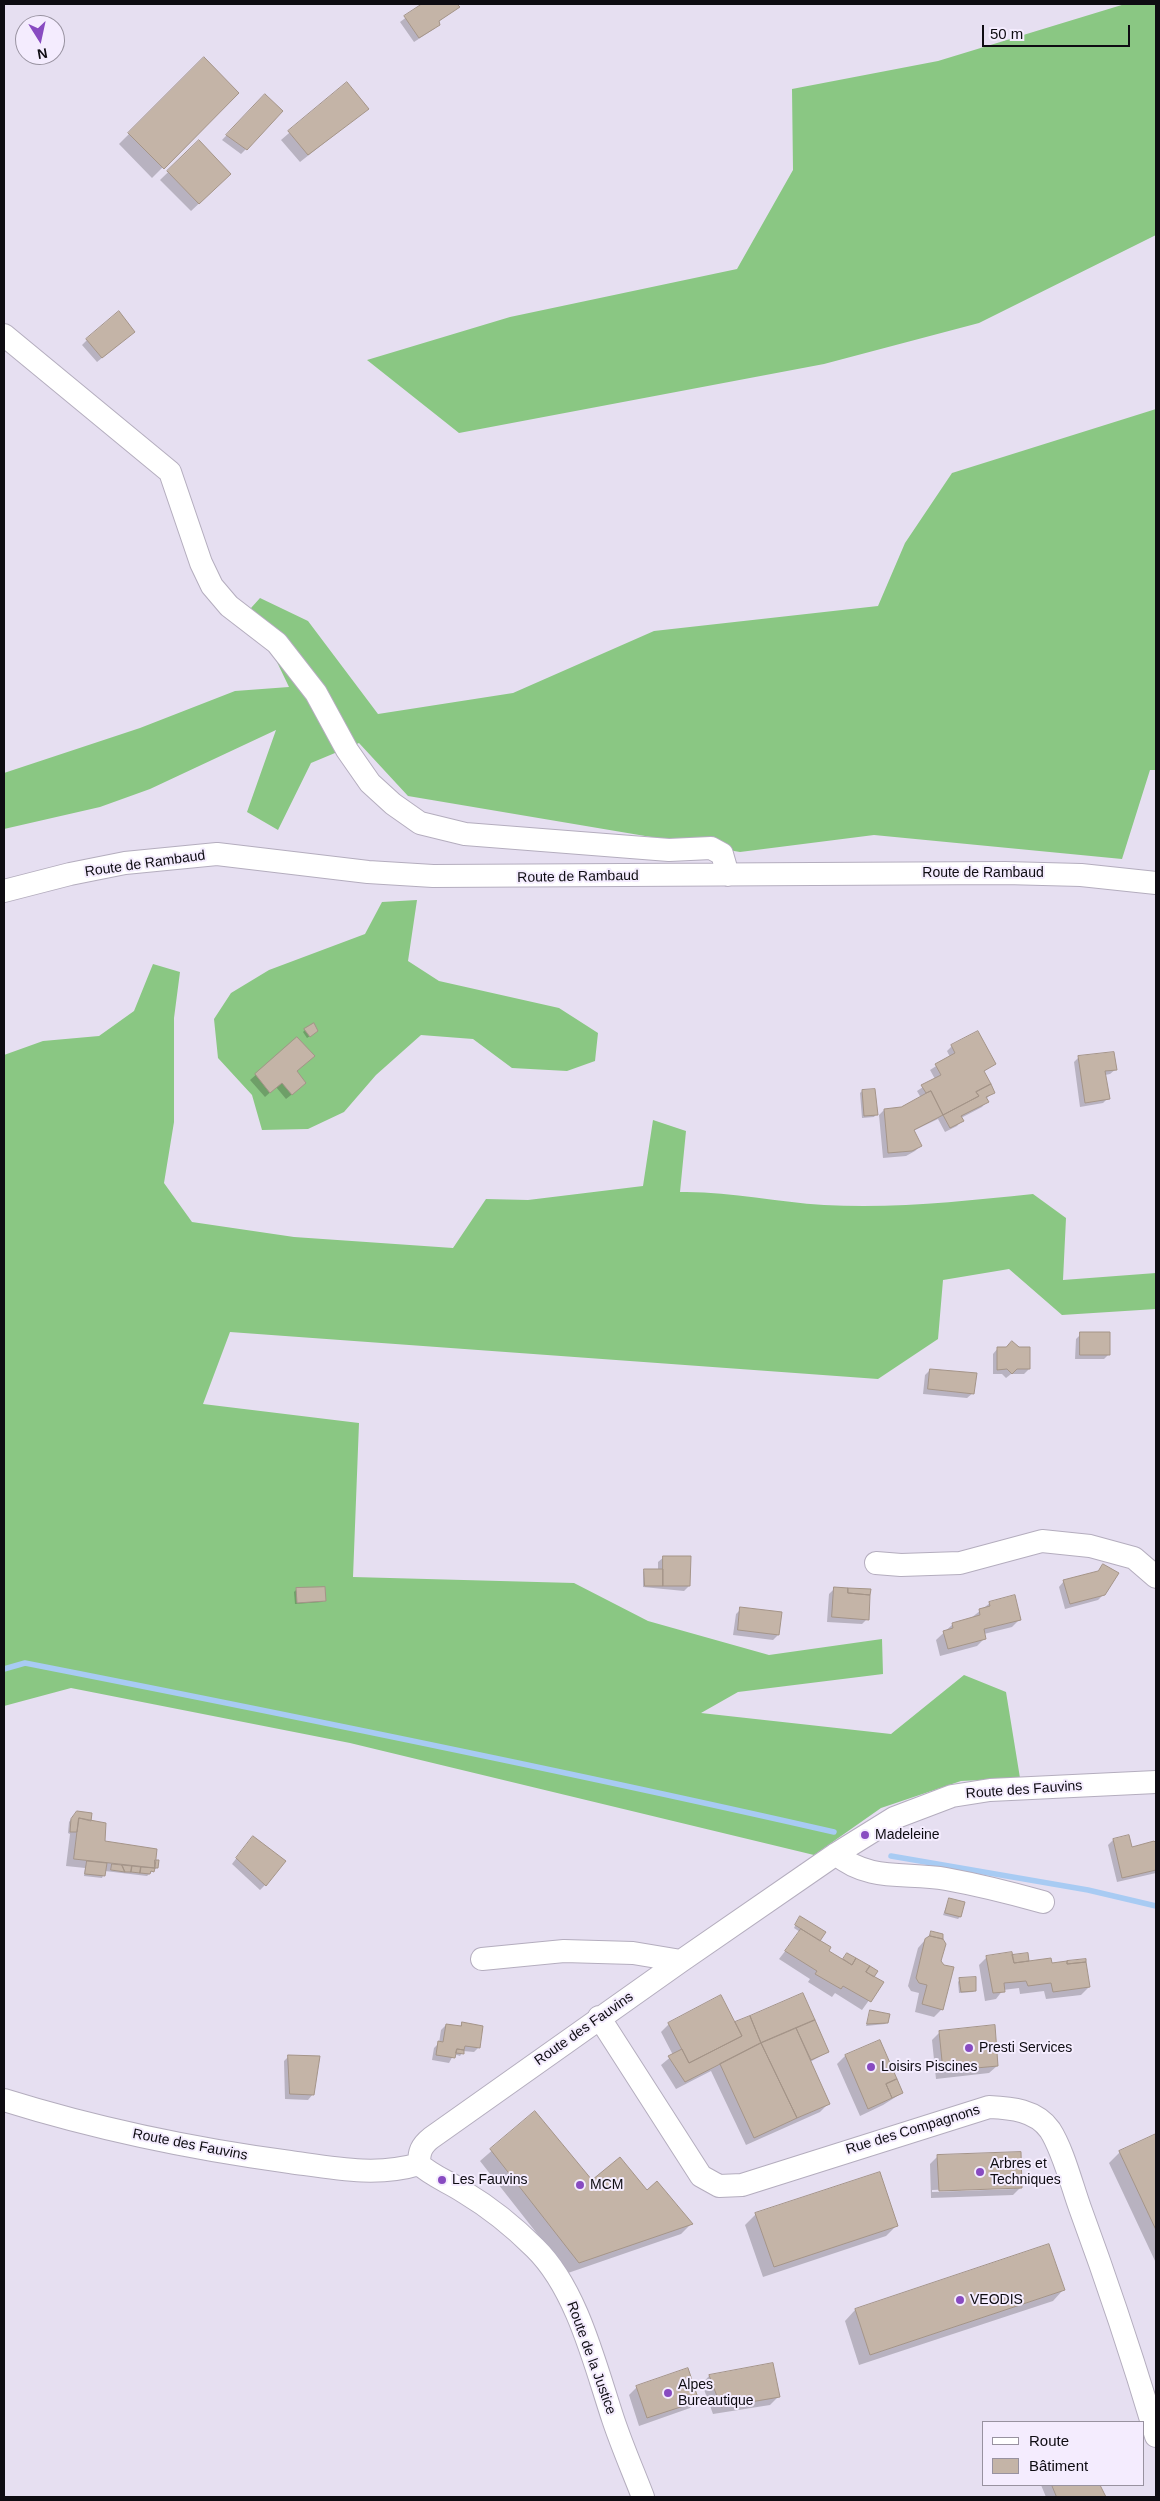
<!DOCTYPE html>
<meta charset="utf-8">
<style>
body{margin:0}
#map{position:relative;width:1160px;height:2501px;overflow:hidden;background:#e6dff1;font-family:Helvetica,sans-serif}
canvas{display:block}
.frame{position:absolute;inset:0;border:5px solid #0e0c12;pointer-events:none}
.legend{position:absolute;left:982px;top:2421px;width:162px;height:65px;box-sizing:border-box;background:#f4ecfe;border:1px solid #9892a0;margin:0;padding:6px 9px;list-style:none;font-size:15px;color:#0e0c12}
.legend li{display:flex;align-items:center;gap:10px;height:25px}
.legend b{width:25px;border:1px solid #9892a0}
.north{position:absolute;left:15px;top:15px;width:50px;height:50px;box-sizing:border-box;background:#f4ecfe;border:1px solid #9892a0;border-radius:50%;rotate:170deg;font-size:14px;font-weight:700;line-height:20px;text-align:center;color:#0e0c12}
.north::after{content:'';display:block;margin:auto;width:18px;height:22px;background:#884bc1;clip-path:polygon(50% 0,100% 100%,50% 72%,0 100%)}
.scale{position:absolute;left:982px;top:25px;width:148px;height:22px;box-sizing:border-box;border:2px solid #0e0c12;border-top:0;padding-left:6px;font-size:15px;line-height:18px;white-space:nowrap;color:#0e0c12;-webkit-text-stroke:4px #f4ecfe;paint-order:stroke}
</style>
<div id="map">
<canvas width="1160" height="2501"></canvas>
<div class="frame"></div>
<ul class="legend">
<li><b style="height:6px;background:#fff"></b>Route</li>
<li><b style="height:14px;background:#c4b4a7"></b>Bâtiment</li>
</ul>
<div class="north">N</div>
<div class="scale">50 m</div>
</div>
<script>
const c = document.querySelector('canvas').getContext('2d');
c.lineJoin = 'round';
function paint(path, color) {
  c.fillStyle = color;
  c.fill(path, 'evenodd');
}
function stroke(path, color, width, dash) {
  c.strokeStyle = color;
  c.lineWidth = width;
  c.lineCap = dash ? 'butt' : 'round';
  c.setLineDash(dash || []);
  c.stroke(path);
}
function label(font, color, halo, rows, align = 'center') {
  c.font = font + ' Helvetica,sans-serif';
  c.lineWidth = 4;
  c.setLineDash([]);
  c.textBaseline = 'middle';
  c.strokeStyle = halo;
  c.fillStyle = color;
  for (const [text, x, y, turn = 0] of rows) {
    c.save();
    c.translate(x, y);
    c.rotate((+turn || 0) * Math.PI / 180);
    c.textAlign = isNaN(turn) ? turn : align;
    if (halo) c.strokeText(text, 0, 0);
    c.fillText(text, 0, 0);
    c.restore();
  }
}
const forest = new Path2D(`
 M1125 4H1156V235L979 323 824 364 459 433 367 360 510 317 737 269 793 170 792 89 938 61Z
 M1156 409V770H1150L1122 859 874 835 740 852 408 796 359 743 311 763 278 830 247 812 276 730 150 789 100 807 4 829V773L140 728 235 691 289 687 251 608 260 598 308 621 378 714 513 693 654 631 878 606 905 543 952 473Z
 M417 900 408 961 439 981 559 1008 598 1033 595 1061 567 1071 512 1068 473 1039 421 1035 376 1075 344 1112 308 1129 262 1130 252 1095 218 1058 214 1019 231 993 269 970 365 934 382 902Z
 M153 964 180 972 174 1018V1122L164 1183 192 1222 294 1237 453 1248 486 1199 528 1200 643 1186 653 1120 686 1131 680 1192C729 1191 776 1202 824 1205 895 1209 964 1201 1033 1194L1066 1218 1063 1280 1156 1273V1309L1062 1315 1009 1269 943 1280 938 1339 878 1379 230 1332 203 1404 359 1423 353 1577 574 1583 648 1621 769 1655 882 1639 883 1674 738 1692 701 1713 891 1734 964 1675 1006 1692 1020 1778 961 1781 881 1808 814 1855 350 1743 71 1688 4 1706V1055L43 1041 99 1036 134 1011Z`);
const shadow = new Path2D(`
 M424 4H456L458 7 438 22 434 29 414 42 400 22Z
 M204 59 237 93 152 178 119 144Z
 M346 84 367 109 300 162 281 140Z
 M265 96 246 149 241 154 222 140Z
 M199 142 222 182 191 211 160 180Z
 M134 332 97 362 82 345 87 340Z
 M305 1030 315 1033 307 1038 303 1032Z
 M297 1039 295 1072 300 1088 286 1099 276 1087 265 1097 250 1080Z
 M952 1046 994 1064 983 1072 993 1092 986 1099 987 1101 982 1107 961 1118 962 1120 957 1126 945 1132 938 1119 913 1131 920 1146 915 1151 906 1156 883 1158 879 1115 884 1110 901 1108 921 1098 917 1091 935 1079 930 1070 950 1057 947 1051Z
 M1079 1057 1116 1069 1110 1074 1105 1075 1108 1098 1103 1103 1080 1107 1074 1062Z
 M862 1091 876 1114 874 1117 862 1118 860 1093Z
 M1081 1334 1109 1354 1104 1359H1075L1076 1339Z
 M998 1348 1029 1369 1024 1374H1011L1006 1378 1002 1374H993V1354Z
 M930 1370 973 1393 967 1398 923 1394 925 1375Z
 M664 1557 689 1586 684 1591 643 1587V1572L645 1570H658V1562Z
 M1064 1581 1104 1594 1098 1600 1065 1609 1059 1587Z
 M835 1588 867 1619 862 1624 827 1622 829 1594Z
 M296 1590 324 1600 322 1602 295 1604 294 1592Z
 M990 1603 1020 1619 1012 1627 984 1634 985 1638 977 1646 940 1656 936 1640 953 1624 971 1618Z
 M741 1609 778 1635 773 1640 733 1635 736 1614Z
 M75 1814 89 1821 104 1842 154 1861 156 1868 147 1876 105 1871 102 1878 84 1876 85 1868 66 1866 70 1834 68 1833 69 1822Z
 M1128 1836 1131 1849 1156 1842V1873L1117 1882 1108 1845 1113 1840Z
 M248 1843 265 1885 260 1890 232 1864Z
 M949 1899 960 1917 958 1919 943 1915Z
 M798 1920 827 1951 842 1961 845 1956 882 1982 862 2010 835 1993 832 1997 808 1982 810 1979 779 1959 800 1932 794 1928Z
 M932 1932 943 1966 942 2009 934 2017 915 2012 919 1993 911 1991 908 1986 918 1948Z
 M1011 1956 1026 1962 1051 1964 1089 1987 1081 1995 1046 1999 1044 1991 1020 1994 1019 1988 1003 1990 996 1999 985 2001 979 1965 987 1957Z
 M960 1979 975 1990 973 1992 959 1993 958 1982Z
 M803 1995 828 2052 810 2062 828 2104 820 2112 746 2145 711 2071 676 2089 661 2065 673 2055 661 2032 669 2024 734 2023Z
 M871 2011 887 2022 885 2024 866 2026Z
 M462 2024 479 2047 474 2052 463 2051 460 2056 454 2054 449 2063 432 2060 434 2048 439 2043 441 2030 446 2025 459 2027Z
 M940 2032 997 2066 989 2073 936 2079 932 2040Z
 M879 2041 902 2093 883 2105 860 2116 837 2064 845 2056Z
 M289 2056 313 2094 308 2100 285 2099 284 2061Z
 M535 2113 592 2182 646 2192 691 2224 681 2234 568 2273 480 2161Z
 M1156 2135V2263L1109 2163 1120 2152Z
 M938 2156 1021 2187 1013 2195 931 2198 930 2164ZM1014 2187V2189L932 2192V2190Z
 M756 2214 896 2226 886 2236 763 2277 745 2225Z
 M1048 2246 1063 2290 1053 2301 859 2365 845 2321 855 2310Z
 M709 2376 778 2397 770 2405 713 2414 702 2384Z
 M637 2387 698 2401 690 2408 639 2426 629 2395Z
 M1041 2485H1099L1104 2497H1046Z`);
const stream = new Path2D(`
 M4 1669 25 1663C295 1716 566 1771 834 1832
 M891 1856 1088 1890 1156 1906`);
const building = new Path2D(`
 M422 4H457L460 7 439 21 440 25 419 38 404 16Z
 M204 57 239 93 164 169 128 133Z
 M347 82 369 109 308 155 288 131Z
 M265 94 283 111 247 150 226 135Z
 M199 140 231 174 199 204 167 171Z
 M119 311 135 332 102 358 86 339Z
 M314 1023 318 1031 310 1037 304 1029Z
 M978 1031 996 1064 984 1071 991 1084 976 1092 979 1096 943 1115 931 1091 926 1093 921 1085 941 1075 935 1064 955 1053 951 1045Z
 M297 1037 315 1056 297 1071 306 1083 292 1095 282 1083 270 1093 255 1074Z
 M1114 1052 1117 1070 1105 1071 1110 1099 1085 1103 1078 1056Z
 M991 1084 995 1093 986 1097 989 1102 961 1116 964 1121 950 1128 943 1115 979 1096 976 1092Z
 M875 1089 878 1115 864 1116 862 1090Z
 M931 1091 943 1115 914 1130 922 1146 912 1151 888 1153 884 1109 901 1107Z
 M1080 1332H1110V1355H1080Z
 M1012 1341 1019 1347H1030V1369H1017L1012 1374 1007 1369 997 1370V1347H1006Z
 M930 1369 977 1373 974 1394 928 1389Z
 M663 1556H691L690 1586H663Z
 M1103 1564 1119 1573 1105 1595 1070 1604 1063 1580 1098 1571Z
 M644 1569H663V1586H645Z
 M325 1587 326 1601 297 1603 296 1588Z
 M834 1587 848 1588V1593L870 1595 869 1620 832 1617Z
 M848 1588 871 1589 870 1595 848 1593Z
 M1015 1595 1021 1620 984 1629 986 1639 948 1649 943 1631 953 1628 952 1623 980 1615 979 1609 990 1606 989 1602Z
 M740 1607 782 1612 779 1635 738 1630Z
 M77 1811 92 1813 91 1821 79 1818 77 1832H70L71 1819Z
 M79 1818 106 1823 105 1841 157 1849 155 1868 74 1859Z
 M1129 1835 1132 1847 1154 1841 1156 1843V1870L1122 1878 1113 1839Z
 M253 1836 286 1861 266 1886 236 1858Z
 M155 1860H159L158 1868H155Z
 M87 1861 107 1863 105 1876 85 1874Z
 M112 1864 122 1865 125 1872 111 1870Z
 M122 1865 132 1866 131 1872H125Z
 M132 1866 141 1867 140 1873 131 1872Z
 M141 1867 155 1868 154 1872 151 1871 150 1874 140 1873Z
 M949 1898 965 1902 961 1917 945 1913Z
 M800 1916 826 1932 820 1941 795 1925Z
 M801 1929 831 1947 829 1951 852 1965 856 1958 870 1966 866 1972 884 1982 871 2002 843 1986 841 1989 815 1974 817 1971 785 1951Z
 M931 1931 943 1934V1939L930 1936Z
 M930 1936 943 1939 946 1944 941 1961 944 1965 954 1967 943 2010 922 2004 927 1985 919 1983 916 1978 925 1939Z
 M1012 1952 1014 1963 1051 1958 1052 1963 1067 1961V1964L1086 1962 1090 1987 1053 1992 1051 1983 1028 1986 1026 1981 1004 1983 1005 1992 993 1993 986 1956Z
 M847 1953 856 1958 852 1965 843 1959Z
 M1028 1953 1029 1961 1014 1963 1012 1955Z
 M1086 1959V1962L1067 1964V1961Z
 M870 1966 878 1971 874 1977 866 1972Z
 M976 1977V1991L961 1992 959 1978Z
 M803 1993 815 2020 761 2043 750 2016Z
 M721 1995 742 2036 689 2063 668 2023Z
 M870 2010 890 2014 888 2023 867 2024Z
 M750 2016 761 2043 685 2082 668 2056 682 2049 689 2063 742 2036 735 2022Z
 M815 2020 829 2052 811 2060 796 2028Z
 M462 2022 483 2026 480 2048 465 2046 464 2050 457 2049 455 2058 436 2055 438 2041 443 2042 446 2024 461 2026Z
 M995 2025 998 2066 943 2071 939 2031Z
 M796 2028 830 2104 797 2118 761 2043Z
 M880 2040 897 2079 886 2084 892 2098 868 2109 845 2055Z
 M761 2043 797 2118 754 2138 720 2064Z
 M457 2049 464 2050V2054L456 2053Z
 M288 2055 320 2056 314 2095 290 2094Z
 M897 2079 903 2093 892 2098 886 2084Z
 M535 2111 592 2180 620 2157 647 2190 657 2181 693 2224 579 2263 490 2149Z
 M1156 2134V2230L1119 2151Z
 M1021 2152 1022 2188 939 2191 937 2155Z
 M880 2172 898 2226 774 2267 755 2213Z
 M1049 2244 1065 2290 870 2355 855 2309Z
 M773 2363 780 2397 721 2407 709 2375Z
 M688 2368 699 2401 647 2418 636 2386Z
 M1052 2485H1100L1106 2497H1057Z`);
const minor = new Path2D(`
 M4 335 170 472 201 563 212 586 229 606 277 643 316 693 347 750 370 783 393 804 420 823 465 834 669 850 711 848 722 854 728 875
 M4 891 70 874 125 863 217 854 368 872 433 876 1005 873 1081 875 1156 883
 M876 1563 901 1565 960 1563 1042 1541 1090 1546 1134 1558 1156 1577
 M836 1854C869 1882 906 1872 946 1879 979 1885 1011 1893 1043 1902
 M482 1959 564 1951 633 1953 681 1961
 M599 2017 701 2176 719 2186 742 2185 989 2107C1011 2108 1036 2110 1050 2130 1063 2150 1072 2186 1080 2208 1108 2284 1133 2359 1156 2436
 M4 2100C97 2129 193 2149 290 2162 333 2168 377 2177 419 2164
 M419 2164C419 2152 421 2146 431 2138L681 1961 836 1854 894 1818 952 1796 990 1790 1156 1782
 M419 2164C432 2176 449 2182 464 2192 489 2207 514 2227 535 2248 577 2289 595 2365 613 2419 622 2446 633 2471 643 2497`);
const markers = [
 [865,1835,5,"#884bc1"],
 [969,2048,5,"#884bc1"],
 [871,2067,5,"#884bc1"],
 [980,2172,5,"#884bc1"],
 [442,2180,5,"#884bc1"],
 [580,2185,5,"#884bc1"],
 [960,2300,5,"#884bc1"],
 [668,2393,5,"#884bc1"]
];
const streetNames = [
 ["Route de Rambaud",145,864,-8],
 ["Route de Rambaud",983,873],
 ["Route de Rambaud",578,877,-1],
 ["Route des Fauvins",1024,1790,-4],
 ["Route des Fauvins",584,2029,-35],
 ["Rue des Compagnons",913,2130,-17],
 ["Route des Fauvins",190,2145,11],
 ["Route de la Justice",591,2358,70]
];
const poiNames = [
 ["Madeleine",875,1835],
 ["Presti Services",979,2048],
 ["Loisirs Piscines",881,2067],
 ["Arbres et",990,2164],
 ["Techniques",990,2180],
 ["Les Fauvins",452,2180],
 ["MCM",590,2185],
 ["VEODIS",970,2300],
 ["Alpes",678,2385],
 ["Bureautique",678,2401]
];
paint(forest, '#8ac783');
paint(shadow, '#0003');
stroke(stream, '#a8cbf3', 5.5);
paint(building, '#c4b4a7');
stroke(building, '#a49488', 1);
stroke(minor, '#b4adbe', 24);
stroke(minor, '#fff', 22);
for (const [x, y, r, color] of markers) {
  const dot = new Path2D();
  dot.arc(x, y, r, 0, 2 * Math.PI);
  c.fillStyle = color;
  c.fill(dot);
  stroke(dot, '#f4ecfe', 2);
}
label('14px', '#0e0c12', '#f4ecfe', streetNames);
label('14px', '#0e0c12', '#f4ecfe', poiNames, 'left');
</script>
